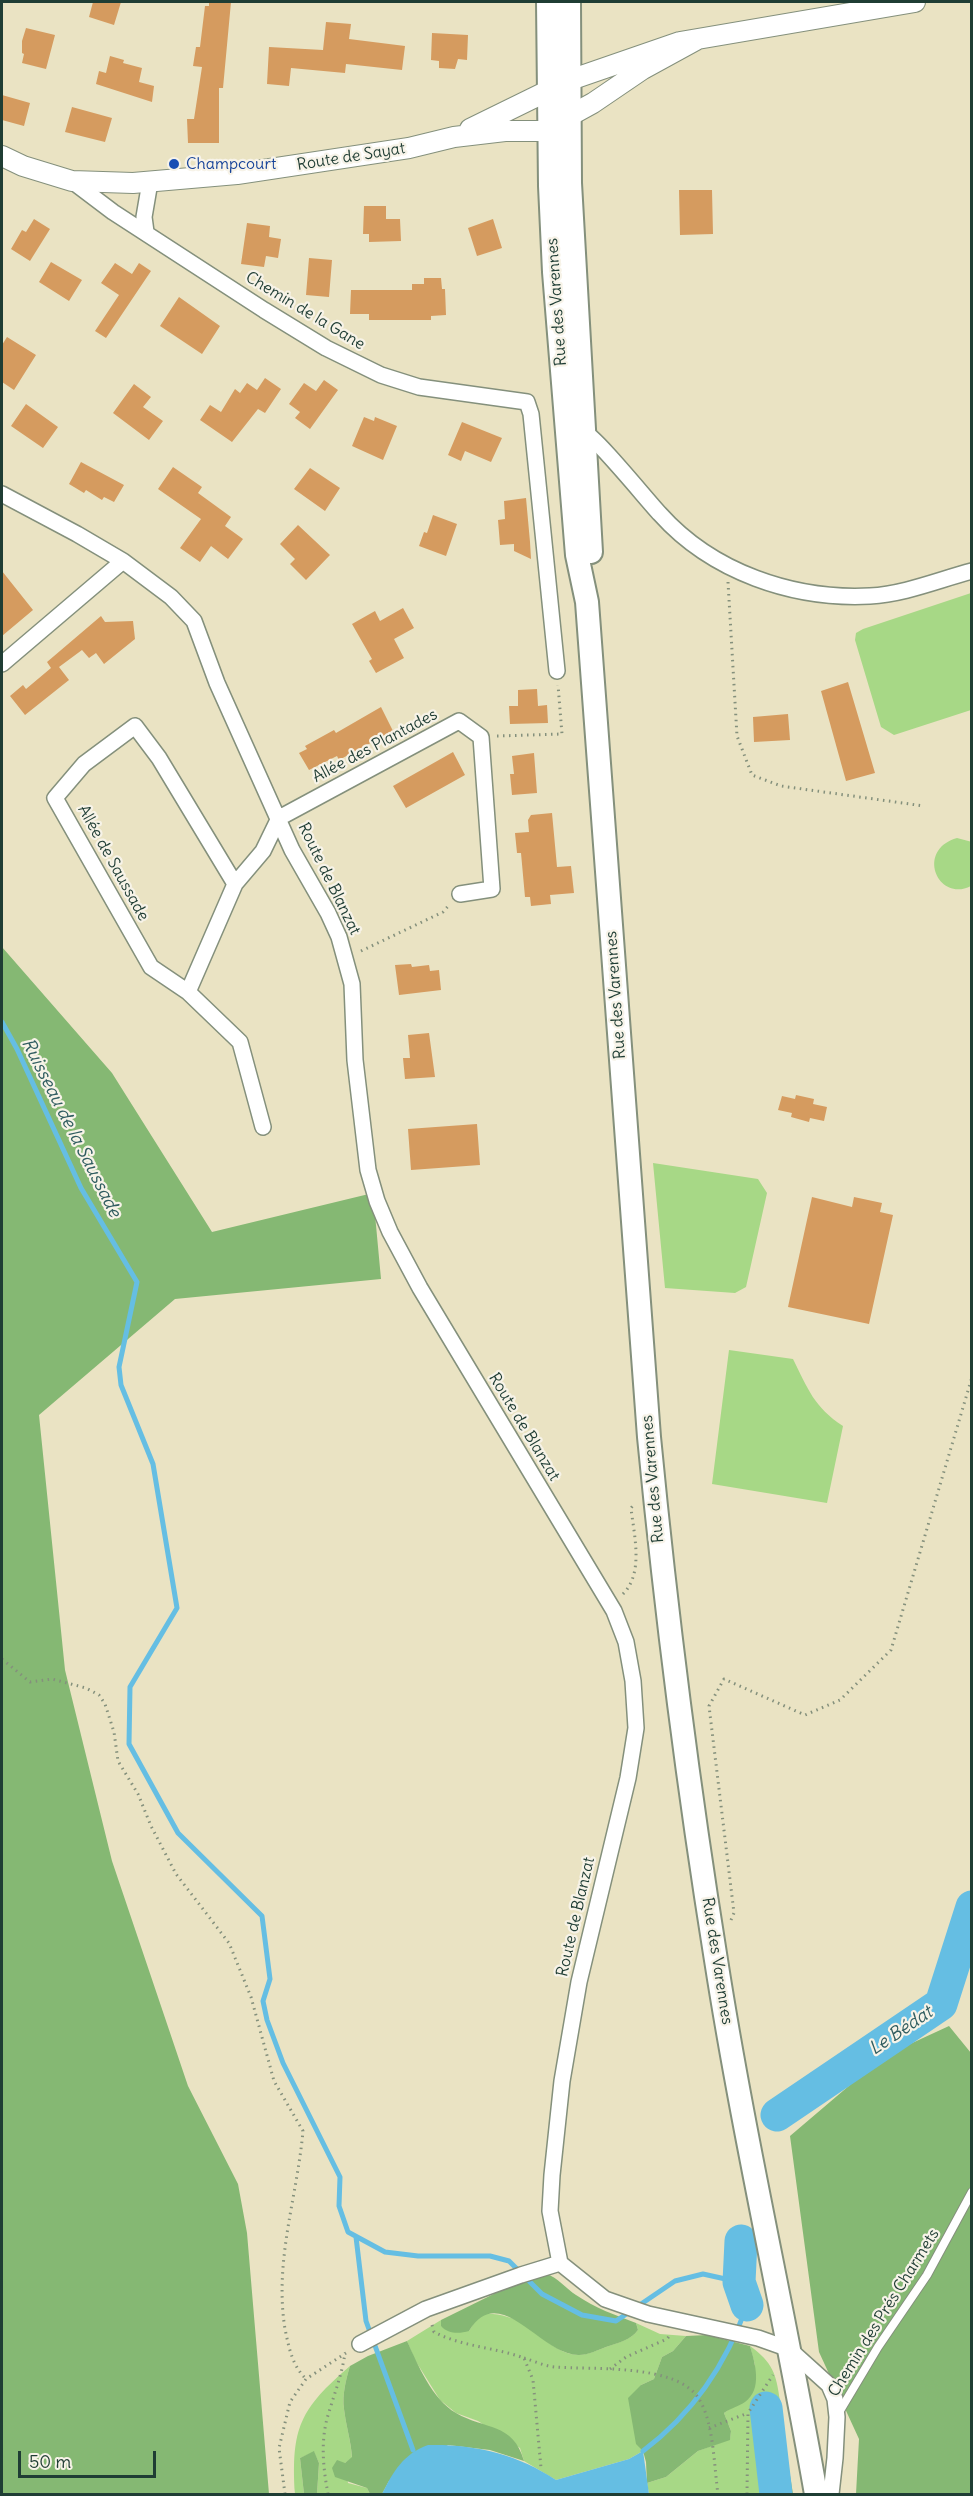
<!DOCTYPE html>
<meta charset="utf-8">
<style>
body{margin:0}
#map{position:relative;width:973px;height:2496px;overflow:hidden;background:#eae3c3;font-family:Delius,sans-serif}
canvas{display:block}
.frame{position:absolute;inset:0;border:3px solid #1f3d34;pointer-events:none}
.scale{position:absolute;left:18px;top:2451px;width:138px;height:27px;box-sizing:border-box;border:3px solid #1f3d34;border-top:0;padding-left:8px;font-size:18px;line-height:21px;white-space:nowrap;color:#1f3d34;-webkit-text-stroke:4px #f7f3e8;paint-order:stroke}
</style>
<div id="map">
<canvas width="973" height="2496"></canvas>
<div class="frame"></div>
<div class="scale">50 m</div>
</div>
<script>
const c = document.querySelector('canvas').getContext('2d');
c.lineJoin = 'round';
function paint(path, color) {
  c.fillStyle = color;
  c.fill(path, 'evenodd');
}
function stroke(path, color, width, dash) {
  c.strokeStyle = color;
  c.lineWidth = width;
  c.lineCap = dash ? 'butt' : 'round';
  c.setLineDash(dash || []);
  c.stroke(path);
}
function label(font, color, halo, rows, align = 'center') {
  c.font = font + ' Delius,sans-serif';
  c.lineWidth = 4.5;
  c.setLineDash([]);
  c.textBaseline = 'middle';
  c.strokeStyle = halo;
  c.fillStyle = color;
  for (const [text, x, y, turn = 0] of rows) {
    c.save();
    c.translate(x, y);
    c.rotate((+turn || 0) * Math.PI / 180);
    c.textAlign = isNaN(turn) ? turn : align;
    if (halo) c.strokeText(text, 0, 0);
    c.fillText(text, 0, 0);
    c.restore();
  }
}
const green = new Path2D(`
 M971 593V710L894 735 881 727 855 640 856 633 863 629Z
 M957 838 972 842 971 886C938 903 915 850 957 838Z
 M653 1163 758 1179 767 1193 746 1287 735 1293 665 1288Z
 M729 1350 793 1359C808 1389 814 1407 843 1426L827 1503 712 1484Z
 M485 2314C497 2313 515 2318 526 2325 542 2336 557 2354 578 2355 587 2355 598 2350 606 2347 617 2343 631 2340 638 2330L636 2323 660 2334 686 2336 673 2351 662 2357 654 2379 641 2385 643 2451 629 2459 556 2480 524 2461 520 2448 478 2421 456 2413 440 2400 415 2360 407 2341 441 2320V2326L469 2331 477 2318Z
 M750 2346C773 2363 776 2373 780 2401L776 2405 760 2408 753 2427 760 2449 764 2494H649L647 2483 666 2477 698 2451 730 2439 731 2431 724 2413 734 2406 755 2365Z
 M350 2366C346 2379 342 2395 344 2409 346 2426 351 2441 352 2458L345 2463 348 2483 367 2488 370 2494H317L319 2463 314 2452 300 2458 304 2494H295C291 2428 300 2409 350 2366Z`);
const forest = new Path2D(`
 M2 947 112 1073 212 1232 373 1193 381 1279 175 1299 39 1415 65 1670 112 1861 188 2086 238 2184 247 2233 269 2494H2Z
 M949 2026 971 2053V2494H856L859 2439 819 2352 790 2136 884 2056Z
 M546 2274C558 2277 566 2289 576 2295 595 2308 615 2315 636 2323L638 2330C631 2340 618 2343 606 2347 598 2350 588 2355 579 2355 541 2356 500 2280 469 2331 459 2334 448 2334 441 2326V2320L520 2281Z
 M707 2335 750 2346C755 2363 763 2389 745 2402 739 2406 731 2408 724 2413L731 2431 730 2440 698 2451 666 2477 647 2483 646 2462 643 2451 636 2444 628 2398 641 2385 654 2379 662 2357 673 2351 686 2336Z
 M407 2341C418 2365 432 2399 456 2413 485 2430 513 2422 524 2461L490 2450 448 2445 389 2481 382 2494H370L367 2488 335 2477 332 2468 337 2460 345 2463 352 2457C351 2441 346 2426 344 2409 342 2395 346 2379 350 2366L368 2356Z
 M776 2405 780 2413 793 2494H764L760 2449 753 2427 754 2417 760 2408Z
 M314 2451 319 2463 317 2494H304L300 2458Z`);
const water = new Path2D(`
 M428 2445C475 2444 517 2454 556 2480L629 2459 643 2451 649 2494H382C393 2472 403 2454 428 2445Z`);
const stream = new Path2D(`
 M2 1022 17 1049 81 1188 137 1282 119 1367 121 1385 153 1464 177 1608 130 1687 129 1744 178 1833 262 1916 270 1979 263 2001 267 2020 283 2063 340 2177 339 2206 348 2232 385 2252 418 2256H490L509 2261 542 2294 582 2315 616 2321 675 2281 703 2274 739 2282
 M356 2237 366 2321 413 2450
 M643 2451C692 2414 727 2363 747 2305`);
const river = new Path2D(`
 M777 2115 941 2004 972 1907
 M741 2241 739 2282 747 2305
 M766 2408 776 2494`);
const building = new Path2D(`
 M93 2H121L114 25 89 17Z
 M209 2H231L223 88H219V143H188L187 119H194L202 67 193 66 196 47H200L205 6H209Z
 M326 22 351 24 349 39 405 46 402 70 346 64 345 73 291 68 289 86 267 84 269 47 323 50Z
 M26 28 55 35 46 69 22 63 24 54 22 53V41Z
 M432 33 468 35 467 60 458 59 455 69 439 68V61L431 60Z
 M110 56 124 60 123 63 142 68 139 82 154 86 152 102 96 84 99 71 106 73Z
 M2 95 30 103 24 126 2 120Z
 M72 107 112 118 105 142 65 132Z
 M679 190H712L713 234 680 235Z
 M364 206H386V219H400L401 241 369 242V234H363Z
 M34 219 50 229 30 261 11 249 22 230 26 232Z
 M493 219 502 248 477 256 468 228Z
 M247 223 270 226 269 237 281 239 278 258 266 256 264 267 241 264Z
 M309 258 332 260 329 297 306 295Z
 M51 262 82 280 69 301 39 282Z
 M115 263 132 274 139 263 151 271 106 338 95 331 119 295 101 283Z
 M424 278H441L442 289H445L446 315 431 316V320H369V314H350L351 290H412V284H424Z
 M179 297 220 326 202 354 160 326Z
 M7 337 36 355 14 390 2 382V345Z
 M265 378 281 389 265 413 258 409 232 442 200 420 210 405 221 412 235 389 240 393 247 383 257 390Z
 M324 380 338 390 310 429 295 418 300 412 289 404 304 383 316 391Z
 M134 384 151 397 143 407 163 421 149 440 113 413Z
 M26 404 58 427 43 448 11 426Z
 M364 417 374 421 375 417 397 426 383 460 352 446Z
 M462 422 502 438 491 462 465 451 461 461 448 455Z
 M81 462 124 485 114 502 104 497 102 500 86 490 84 493 69 484Z
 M173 467 202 487 198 493 231 517 225 526 243 539 228 559 211 546 200 562 180 548 201 519 158 489Z
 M310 468 340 488 325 511 294 489Z
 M526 498 530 542 531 559 514 551V544L500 545 498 520 505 519 504 501Z
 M433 515 457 524 446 556 419 546 424 532 427 533Z
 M298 525 330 555 306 580 290 564 295 559 280 544Z
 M2 571 33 610 2 636Z
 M403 608 414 628 394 639 404 658 376 673 369 661 372 659 352 624 375 611 380 621Z
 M101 616 105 622 133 621 135 639 104 664 96 653 89 658 82 650 59 667 69 680 25 715 10 696 23 685 26 689 51 668 47 662Z
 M848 682 875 773 846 781 821 691Z
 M537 689 538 706 547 705 548 723 510 724 509 706H518V690Z
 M381 707 393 731 339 760 337 756 309 770 299 753 307 749 305 746 334 730 336 733Z
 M788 714 790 740 754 742 753 717Z
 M453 752 465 775 406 808 393 786Z
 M534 753 537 793 512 795 510 774H514L512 756Z
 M552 813 557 867 571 866 574 893 550 895 551 904 531 906 530 897H525L521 853H517L515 833 529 832 528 820 531 815Z
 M411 964 412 967 429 965 430 971 439 970 441 990 399 995 395 965Z
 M429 1033 435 1077 405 1079 403 1058H410L408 1035Z
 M796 1095 814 1099 813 1104 827 1107 824 1121 810 1118 809 1122 791 1117 792 1113 778 1110 782 1096 795 1099Z
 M477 1124 480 1165 411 1170 408 1129Z
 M812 1197 852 1207 854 1197 882 1203 880 1212 893 1215 869 1324 788 1307Z`);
const path = new Path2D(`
 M728 582 737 736 752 775 781 786 924 806
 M497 736 562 734 558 685
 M361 951 443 912 450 904
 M623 1594C644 1573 634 1535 631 1508L635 1503
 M2 1659 30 1682 52 1679 86 1688 99 1695 105 1704 114 1732 118 1761 138 1794 151 1826 176 1874 229 1943 251 1997 274 2081 303 2131C297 2198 274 2261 285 2329 289 2348 292 2365 306 2379
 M731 1920 734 1913 709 1706 724 1679 805 1715 840 1700 891 1650 972 1377
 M432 2325 434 2332C463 2347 494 2347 524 2358L533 2380 541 2468
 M524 2358C534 2361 544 2366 555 2367 592 2370 677 2363 699 2399 714 2423 714 2467 718 2494
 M610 2369 626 2357 667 2339 671 2334
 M709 2428 748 2413
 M285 2494 279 2448 290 2402 306 2379 346 2353
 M328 2494C323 2467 320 2439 329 2412 335 2392 342 2374 345 2353
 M747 2494 748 2413 773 2375`);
const service = new Path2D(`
 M838 2414 878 2347 927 2275 972 2192`);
const minor = new Path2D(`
 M72 181 113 212 264 310 326 348 381 375 419 387 527 402 531 414 557 671
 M146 232 144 217 150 182
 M583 431C596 437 646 499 660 514 712 572 793 600 870 596 905 594 938 580 972 571
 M2 494 77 534 123 561 171 597 194 621 217 683 292 850 328 913 339 937 352 984 355 1060 368 1170 377 1201 390 1232 420 1288 614 1611 626 1642 633 1681 636 1728 628 1778 579 1982 562 2081 552 2175 550 2211 560 2263 605 2299 648 2314 758 2338 789 2349 829 2385 835 2399 837 2417 835 2458 831 2494
 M2 664 123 561
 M235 884 159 758 135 726 84 764 55 798 151 967 188 992 235 884 263 851 279 818 459 721 481 737 492 889 460 894
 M188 992 240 1042 263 1127
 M360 2344 426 2309 521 2275 560 2263`);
const tertiary = new Path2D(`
 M470 129 570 80 680 42 915 2
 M2 156 23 166 72 181 133 183 237 174 409 148 454 137 505 131H542L593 103 643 69 696 40`);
const secondary = new Path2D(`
 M548 2 550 186 554 272 577 555 587 602 649 1437C666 1612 688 1786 716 1960 744 2139 785 2316 816 2494
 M569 2 570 183 591 552`);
const markers = [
 [174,164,6,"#1a4fb4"]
];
const streetNames = [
 ["Route de Sayat",351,157,-9],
 ["Rue des Varennes",557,302,-94],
 ["Chemin de la Gane",305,311,31],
 ["Allée des Plantades",375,746,-28],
 ["Allée de Saussade",113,863,61],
 ["Route de Blanzat",329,879,64],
 ["Rue des Varennes",616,995,-94],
 ["Route de Blanzat",524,1427,59],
 ["Rue des Varennes",653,1479,-95],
 ["Route de Blanzat",576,1917,-77],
 ["Rue des Varennes",717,1961,81],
 ["Chemin des Prés Charmets",884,2313,-58]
];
const transitNames = [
 ["Champcourt",186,164]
];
const waterNames = [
 ["Ruisseau de la Saussade",71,1128,63],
 ["Le Bédat",901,2031,-34]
];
paint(green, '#a7d886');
paint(forest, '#85b873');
paint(water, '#65bee3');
stroke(stream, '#65bee3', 5);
stroke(river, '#65bee3', 33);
paint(building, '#d59b5f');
stroke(service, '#84907c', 10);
stroke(minor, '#84907c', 18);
stroke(tertiary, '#84907c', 22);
stroke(secondary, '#84907c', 26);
stroke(path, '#84907c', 3, [1.5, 4.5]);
stroke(service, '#fff', 8);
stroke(minor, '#fff', 15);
stroke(tertiary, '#fff', 20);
stroke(secondary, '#fff', 22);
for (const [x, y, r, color] of markers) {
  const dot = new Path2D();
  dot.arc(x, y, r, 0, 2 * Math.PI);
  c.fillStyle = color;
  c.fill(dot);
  stroke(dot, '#f7f3e8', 2);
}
label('16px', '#1f3d34', '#f7f3e8', streetNames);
label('16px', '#164399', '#f7f3e8', transitNames, 'left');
label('italic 18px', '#305d60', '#f7f3e8', waterNames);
</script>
